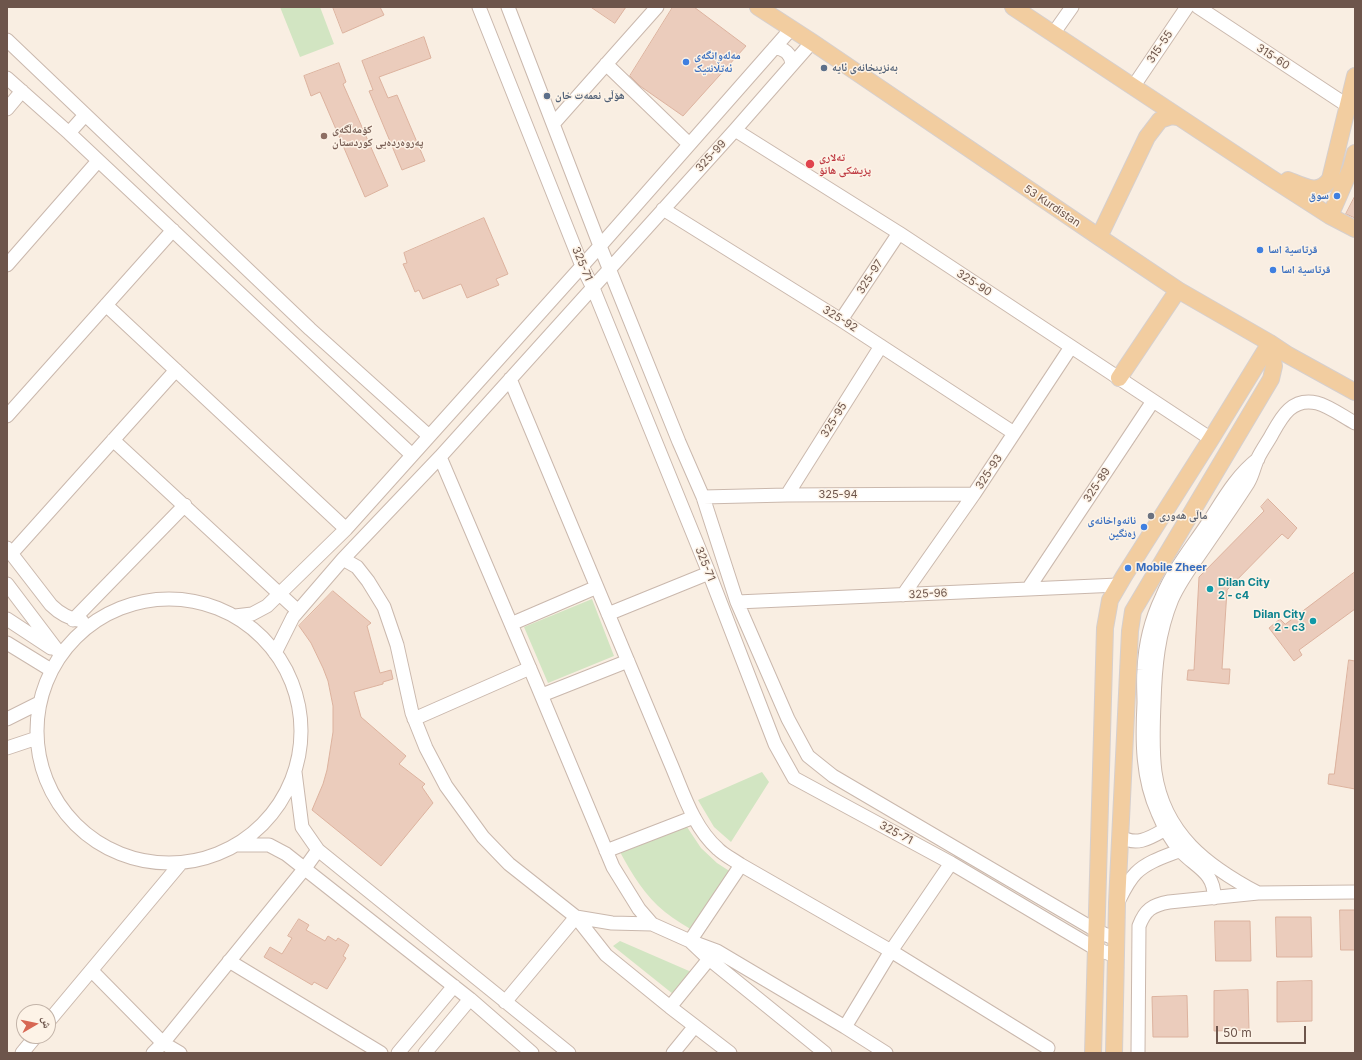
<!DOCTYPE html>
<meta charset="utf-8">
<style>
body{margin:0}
#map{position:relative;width:1362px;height:1060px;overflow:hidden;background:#f9eee2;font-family:Inter,"Noto Naskh Arabic",sans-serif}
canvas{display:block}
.frame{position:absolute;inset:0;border:8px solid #6d554b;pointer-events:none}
.north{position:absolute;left:16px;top:1004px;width:40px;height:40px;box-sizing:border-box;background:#fdf3e7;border:1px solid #c3b4a9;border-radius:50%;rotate:81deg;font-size:11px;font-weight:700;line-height:16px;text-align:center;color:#6d554b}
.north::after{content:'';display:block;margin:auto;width:14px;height:18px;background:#d76753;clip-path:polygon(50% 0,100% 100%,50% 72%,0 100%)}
.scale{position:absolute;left:1216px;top:1026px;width:90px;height:18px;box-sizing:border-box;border:2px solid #6d554b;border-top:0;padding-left:5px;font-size:12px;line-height:14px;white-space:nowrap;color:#6d554b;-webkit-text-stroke:3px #fdf3e7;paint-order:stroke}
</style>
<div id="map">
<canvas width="1362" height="1060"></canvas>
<div class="frame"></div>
<div class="north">ش</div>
<div class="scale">50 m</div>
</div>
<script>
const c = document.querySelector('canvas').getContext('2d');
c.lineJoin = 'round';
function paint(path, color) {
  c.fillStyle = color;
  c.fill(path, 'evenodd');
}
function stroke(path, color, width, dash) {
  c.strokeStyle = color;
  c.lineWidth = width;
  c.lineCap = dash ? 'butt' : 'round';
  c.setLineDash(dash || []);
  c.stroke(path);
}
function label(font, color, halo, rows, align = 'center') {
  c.font = font + ' Inter,"Noto Naskh Arabic",sans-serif';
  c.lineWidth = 3;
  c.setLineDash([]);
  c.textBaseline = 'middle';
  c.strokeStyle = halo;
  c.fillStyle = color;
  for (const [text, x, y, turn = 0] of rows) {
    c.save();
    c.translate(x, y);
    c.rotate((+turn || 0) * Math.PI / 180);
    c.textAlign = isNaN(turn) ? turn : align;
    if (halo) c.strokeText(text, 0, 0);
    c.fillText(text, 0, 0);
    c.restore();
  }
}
const green = new Path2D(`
 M280 7H320L334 44 300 57Z
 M592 599 614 656 548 683 524 627Z
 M762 772 769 782 731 842 714 827 698 800Z
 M687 827 701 848 717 863 734 874 697 933C686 926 675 920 665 912 645 896 632 874 620 852Z
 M620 941 696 974 678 998 613 946Z`);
const building = new Path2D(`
 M333 7H380L384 15 343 33Z
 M591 7H626L615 23Z
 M673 7H694L746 46 683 116 640 86 630 76Z
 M424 37 431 58 379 77 388 98 397 95 425 161 402 170 369 91 373 90 362 61Z
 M339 63 346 82 343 84 388 186 365 197 320 92 311 96 304 76Z
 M1355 196V218L1346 214Z
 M484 218 508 274 496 279 499 285 467 298 461 284 423 299 419 290 415 292 408 275 403 264 407 263 404 253Z
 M1268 499 1297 528 1288 539 1282 534 1227 590 1222 669H1230L1229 684 1187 680 1188 670H1194L1199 577 1264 511 1261 507Z
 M1355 572V609L1299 650 1302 655 1294 661 1269 628 1280 619 1285 624Z
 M333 591 371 623 367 626 380 673 391 670 393 679 383 682V684L354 692 361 717 406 756 399 764 425 784 422 787 433 803 381 866 312 810 323 784 327 770 333 732V706L328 681 323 668 311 643 299 626Z
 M1349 660 1355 661V789L1328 784 1329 774H1334Z
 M1340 910H1355V950H1341Z
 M1276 917H1311L1312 957H1277Z
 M299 919 309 925 306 930 325 941 328 936 336 941 338 938 349 945 343 956 346 958 327 989 314 982 312 985 264 957 270 947 282 954 292 938 288 936Z
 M1215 921H1250L1251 961H1216Z
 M1312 981V1021L1277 1022V982Z
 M1248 990 1249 1030 1214 1031V991Z
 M1187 996 1188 1037H1153L1152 997Z`);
const minor = new Path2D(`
 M479 7 582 266 593 288 709 573 775 744 794 778 951 863 1096 949 1116 956
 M508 7 600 246 679 442 703 497 737 602 788 719 808 756 833 776 1097 931 1116 939
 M1198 7 1348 106
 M1053 34 1072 7
 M7 40 310 329 429 436
 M774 48C785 48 791 54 792 64
 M606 64 689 144
 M7 78 69 133 412 455
 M1133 87 1187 7
 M7 109 22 91
 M554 123 657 7
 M735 130 899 233 1211 439
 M69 133 85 115
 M663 209 841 320 1014 433
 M7 265 98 161
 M106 305 346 529
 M841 320 899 233
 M510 379 670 762C683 792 693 827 718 849 724 855 734 860 741 865L891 951 1048 1048
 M7 416 173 230
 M113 440 298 611
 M440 457 537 685 613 867 639 909 652 924
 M787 495 881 346
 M703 497 787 495 974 494
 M7 548 51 605C60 614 69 619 82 621
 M11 554 176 370
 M343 559 357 567 368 581 384 607 397 645 412 713 426 748 446 786 483 837 509 864 576 917 612 923 652 924 690 941 717 951 845 1027 886 1053
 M7 584 60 654
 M1028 589 1153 401
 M903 595 974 494 1071 347
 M37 731a132 132 0 1 1 264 0a132 132 0 1 1-264 0Z
 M737 602 1118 585
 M608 614 709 573
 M235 616 252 614 267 606 346 529 600 246 791 29
 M7 619 51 648
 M73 620 185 505
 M511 624 597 587
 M7 643 51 670
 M275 653 293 617 343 559 440 457 735 130 812 42
 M542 695 628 661
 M7 719 39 703
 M414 719 530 668
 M7 748 37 738
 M295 772 302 827 318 850 569 1053
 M1120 836C1139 849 1155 834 1173 825
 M236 845H269L286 854 470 999 532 1053
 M606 851 694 817
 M741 865 690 941 709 959 825 1053
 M1258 893C1207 866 1164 834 1155 772 1152 749 1153 726 1154 703 1155 667 1158 633 1172 599 1180 581 1192 565 1204 548 1219 526 1234 505 1248 483 1253 475 1254 466 1258 458 1262 450 1267 443 1271 436 1281 418 1291 397 1317 403 1329 406 1344 417 1355 423
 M1214 898C1215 871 1194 867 1179 849 1170 839 1163 825 1158 813 1142 778 1142 740 1144 703 1144 692 1143 681 1144 670 1145 645 1151 620 1162 597 1173 570 1192 547 1208 523 1223 500 1236 476 1258 459
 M1118 902C1123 892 1128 881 1136 873 1149 860 1170 855 1186 848
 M229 961 381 1053
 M92 971 163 1043 180 1053
 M505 1002 576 917 606 955 670 1007 730 1053
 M670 1007 709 959
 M48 1022 181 863
 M845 1027 891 951 951 863
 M22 1053 36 1036
 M153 1053 163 1043 305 868 318 850
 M398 1053 454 986
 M425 1053 470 999
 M673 1053 695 1026
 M1138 1053 1139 926C1145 910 1152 905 1169 902L1258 893 1355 892`);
const major = new Path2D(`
 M758 7 812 42 1099 237 1178 290 1270 343 1288 355 1355 392
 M1013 7 1271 178 1330 216 1355 229
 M1288 180C1303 186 1319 196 1330 179L1355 76
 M1330 216 1351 168 1355 153
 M1099 237 1147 137 1160 120 1172 116 1178 117
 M1119 378 1178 290
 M1093 1053 1105 628 1110 600 1124 576 1211 439 1270 343
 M1114 1053 1117 903 1130 631 1133 611 1271 379 1274 366 1270 343`);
const markers = [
 [686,62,4,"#3f7fe0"],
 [824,68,4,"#5c6f8a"],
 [547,96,4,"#5c6f8a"],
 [324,136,4,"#8d6e63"],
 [810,164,5,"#e0444e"],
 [1337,196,4,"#3f7fe0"],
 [1260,250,4,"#3f7fe0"],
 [1273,270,4,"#3f7fe0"],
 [1151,516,4,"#6b7280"],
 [1144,527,4,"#3f7fe0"],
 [1128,568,4,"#3f7fe0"],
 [1210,589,4,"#0f9aa8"],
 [1313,621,4,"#0f9aa8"]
];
const streetNames = [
 ["315-55",1160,47,-56],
 ["315-60",1273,57,33],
 ["325-99",711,156,-47],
 ["53 Kurdistan",1052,206,34],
 ["325-71",582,264,67],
 ["325-97",870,277,-57],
 ["325-90",974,283,33],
 ["325-92",840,319,32],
 ["325-95",834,420,-58],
 ["325-93",989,472,-57],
 ["325-89",1097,485,-56],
 ["325-94",838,495],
 ["325-71",705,564,68],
 ["325-96",928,594,-3],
 ["325-71",896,833,28]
];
const shopNames = [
 ["مەلەوانگەی",694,56],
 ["ئەتڵانتیک",694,69],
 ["سوق",1329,196,"right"],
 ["قرتاسية اسا",1268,250],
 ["قرتاسیة اسا",1281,270],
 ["نانەواخانەی",1136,521,"right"],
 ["زەنگین",1136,534,"right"],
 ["Mobile Zheer",1136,568]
];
const serviceNames = [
 ["بەنزینخانەی ئایە",832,68],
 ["هۆڵی نعمەت خان",555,96]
];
const educationNames = [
 ["كۆمەڵگەی",332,130],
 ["پەروەردەیی كوردستان",332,143]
];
const healthNames = [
 ["تەلاری",819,158],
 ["پزیشکی هانۆ",819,171]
];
const worshipNames = [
 ["ماڵی هەوری",1159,516]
];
const cultureNames = [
 ["Dilan City",1218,583],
 ["2 - c4",1218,596],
 ["Dilan City",1305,615,"right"],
 ["2 - c3",1305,628,"right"]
];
paint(green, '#d2e5c2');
paint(building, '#ebccbc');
stroke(building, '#dcb29e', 1);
stroke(minor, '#cab8ad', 15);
stroke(major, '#d6cfcd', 18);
stroke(minor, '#fff', 13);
stroke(major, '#f2cda0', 16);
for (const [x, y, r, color] of markers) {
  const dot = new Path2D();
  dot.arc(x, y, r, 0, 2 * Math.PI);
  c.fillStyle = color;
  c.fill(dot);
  stroke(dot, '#fdf3e7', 1.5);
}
label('11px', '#6d554b', '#fdf3e7', streetNames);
label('bold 11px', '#366cbe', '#fdf3e7', shopNames, 'left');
label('bold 11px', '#4e5e75', '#fdf3e7', serviceNames, 'left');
label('bold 11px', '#785e54', '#fdf3e7', educationNames, 'left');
label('bold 11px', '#be3a42', '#fdf3e7', healthNames, 'left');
label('bold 11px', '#5b616d', '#fdf3e7', worshipNames, 'left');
label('bold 11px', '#0d838f', '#fdf3e7', cultureNames, 'left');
</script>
